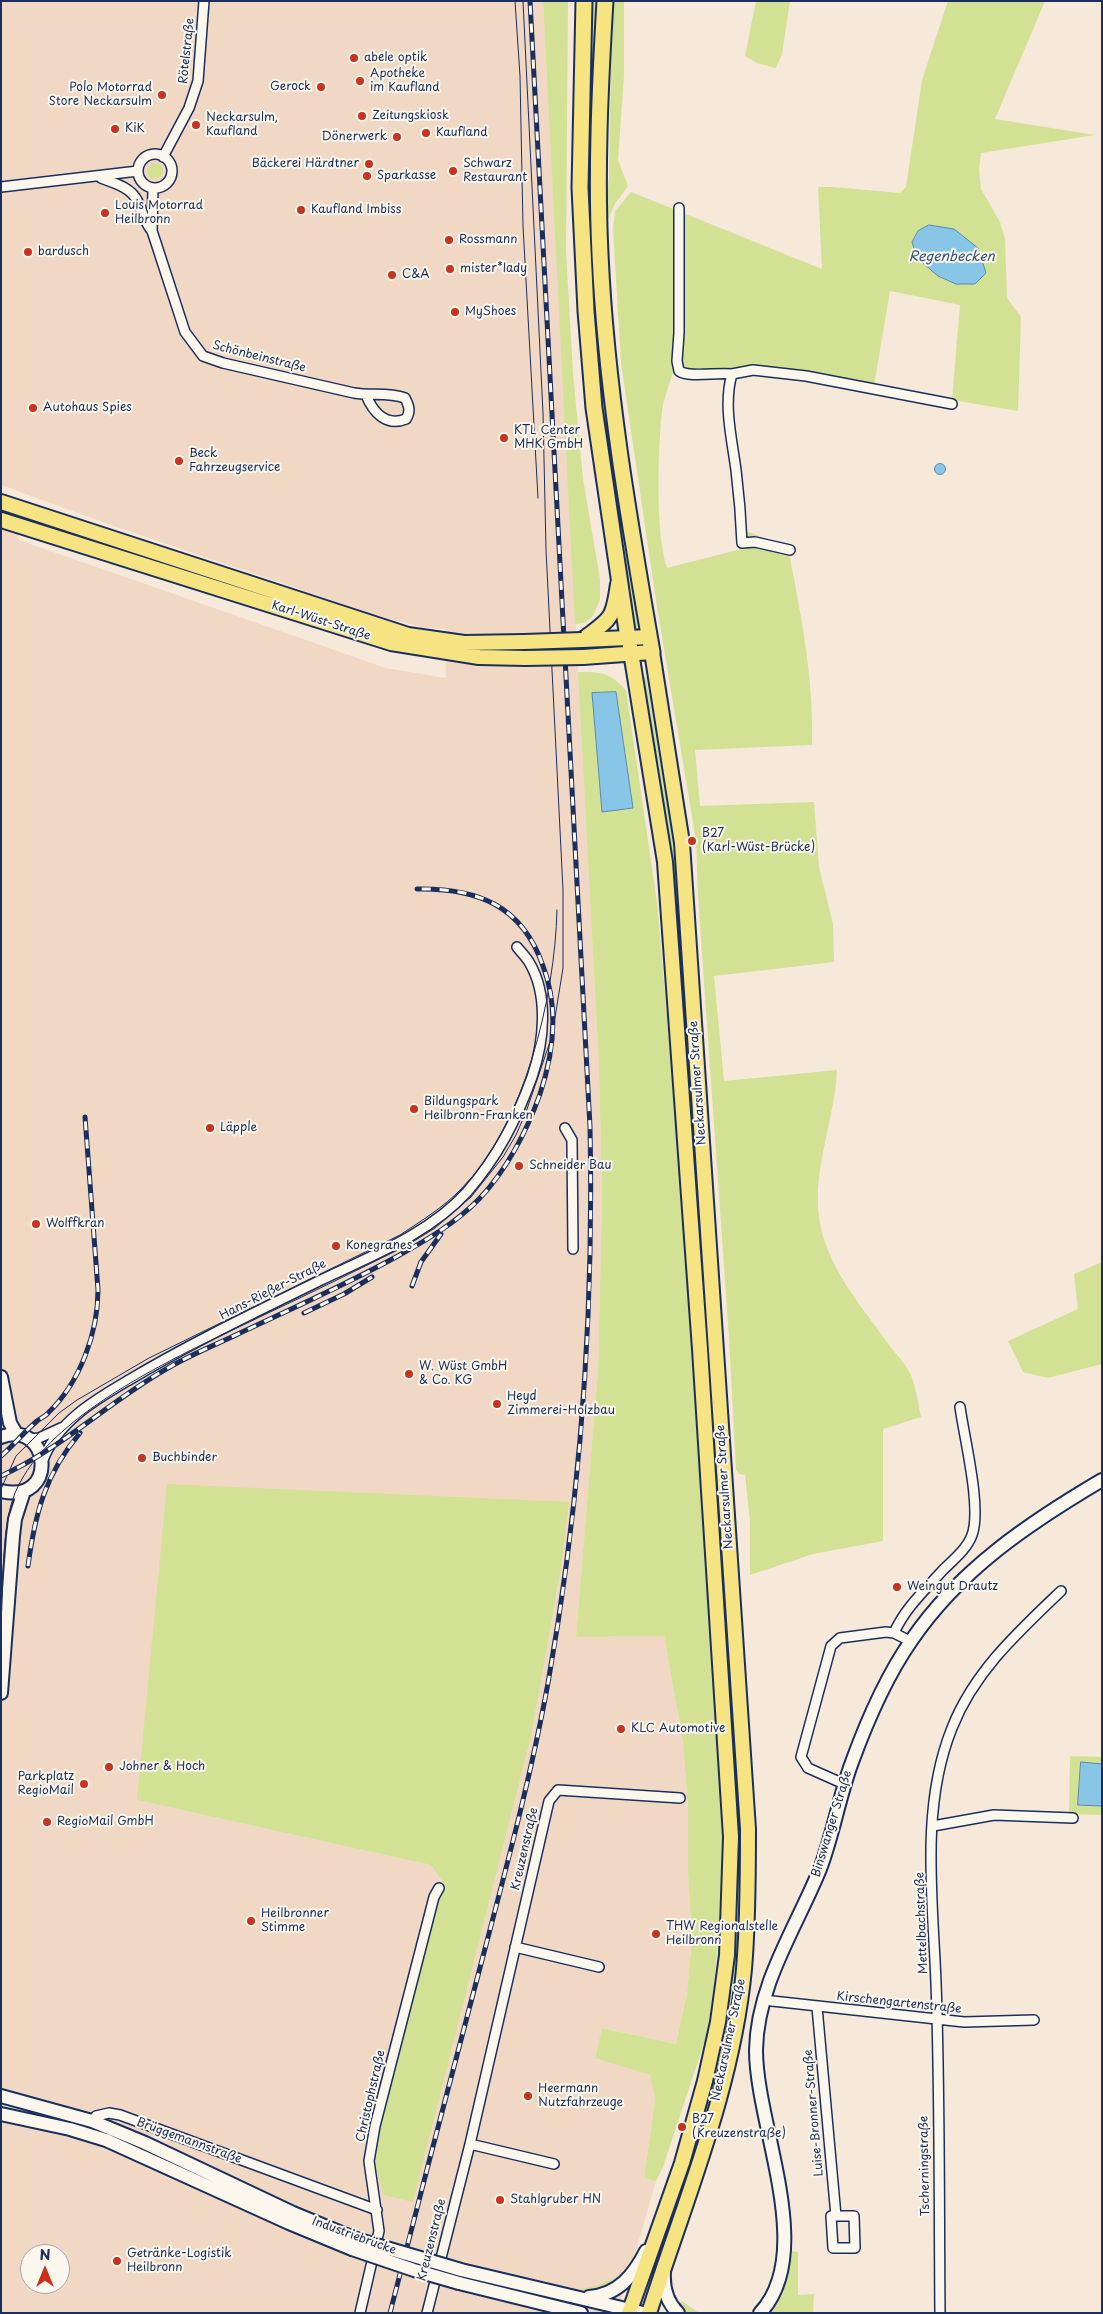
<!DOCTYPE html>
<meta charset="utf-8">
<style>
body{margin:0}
#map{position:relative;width:1103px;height:2314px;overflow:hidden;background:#f6e9da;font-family:"Playpen Sans",sans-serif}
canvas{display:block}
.frame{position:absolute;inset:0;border:2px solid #1b2f5e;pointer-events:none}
.north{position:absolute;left:20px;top:2244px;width:50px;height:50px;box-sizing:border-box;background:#fbf7ec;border:1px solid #a1a7b3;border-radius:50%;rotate:0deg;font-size:14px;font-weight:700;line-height:20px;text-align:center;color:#1b2f5e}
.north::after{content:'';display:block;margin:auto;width:18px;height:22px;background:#c8321e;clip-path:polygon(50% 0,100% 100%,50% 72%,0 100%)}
</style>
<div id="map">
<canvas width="1103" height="2314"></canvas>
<div class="frame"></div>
<div class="north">N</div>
</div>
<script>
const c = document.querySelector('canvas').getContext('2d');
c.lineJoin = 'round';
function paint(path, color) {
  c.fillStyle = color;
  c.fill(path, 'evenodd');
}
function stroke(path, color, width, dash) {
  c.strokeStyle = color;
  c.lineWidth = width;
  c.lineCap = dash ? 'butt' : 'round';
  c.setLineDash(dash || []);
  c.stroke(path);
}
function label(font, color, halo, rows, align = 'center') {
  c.font = font + ' "Playpen Sans",sans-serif';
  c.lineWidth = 4;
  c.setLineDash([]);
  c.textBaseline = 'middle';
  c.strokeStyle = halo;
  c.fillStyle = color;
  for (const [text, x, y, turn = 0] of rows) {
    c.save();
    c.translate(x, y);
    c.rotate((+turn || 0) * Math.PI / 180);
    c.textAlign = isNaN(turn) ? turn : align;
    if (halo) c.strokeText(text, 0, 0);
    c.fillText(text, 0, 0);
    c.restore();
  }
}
const built = new Path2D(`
 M1 1H543L599 1067 602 1199 598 1371 576 1637 664 1636 683 1742 688 1809V1873L692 1937 687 1993 676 2044 603 2028 595 2057 650 2075 655 2100 644 2178 656 2181 618 2313H1V512L15 515 19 540 386 668 446 678 445 629 421 627 373 614 111 525 1 485ZM561 1568 531 1737 413 2202 446 1887 431 1865 138 1800ZM30 2254H60V2284H30Z`);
const green = new Path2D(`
 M543 1H568L566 251 573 373 583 479 600 579V600L592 617 584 623 575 624Z
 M592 1H597L592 155 639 616 637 631 634 632C625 571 613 509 606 448 589 299 583 151 592 1Z
 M614 1H624V76L618 160 628 186 615 204 608 220V251L621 433 607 270 606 208 609 177 611 58Z
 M756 1H790L782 54 776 68 757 63 745 56Z
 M948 1H1045L995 119 1095 135 981 153 979 170 981 189 1000 222 1005 239 1007 298 1021 317 1018 411 952 400 960 305 890 291 874 386 735 370H701L675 366C671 380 664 396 662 411 658 448 655 534 667 568L741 549 740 533 749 532 769 540 787 543C800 609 814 677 812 745L695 750 700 806 814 802 819 867 833 924 834 962 714 976 724 1081 837 1070C835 1122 809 1175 821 1228 831 1272 862 1307 887 1342 894 1352 905 1363 910 1373 916 1387 918 1403 921 1417L883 1429V1541L813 1554 750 1575V1522L745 1475 739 1474 736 1469 729 1338 698 896 696 840 657 607 621 363 613 229 615 211 631 192 822 269 818 187H833L900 193 906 187 922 80Z
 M147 171a8 8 0 1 1 16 0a8 8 0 1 1-16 0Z
 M578 672C601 672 609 672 626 690L657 902 679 1154 724 1853 723 1902 710 2015 706 2037 663 2167 656 2181 644 2178 655 2100 650 2075 595 2058 602 2028 676 2044 687 1993 692 1937 688 1873V1809L683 1742 664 1636 576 1637 598 1371 602 1199 599 1067Z
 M642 677H646L679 879 742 1822C742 1872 742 1923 736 1974 723 2085 685 2191 649 2296L645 2295 688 2166 732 1970 738 1872 734 1755 677 934 669 862Z
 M691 880 743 1629 753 1801 754 1876Z
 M1102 1262V1364L1048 1378 1023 1372 1008 1341 1078 1309 1074 1274Z
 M167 1484 569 1502 561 1568 531 1737 413 2202 384 2195 373 2161 379 2128 437 1899 446 1887 431 1865 137 1800Z
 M1070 1756 1102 1757V1764L1081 1763 1079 1805 1102 1806V1815L1069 1814Z
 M789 2251 798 2252V2295L814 2294 813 2313H768C782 2293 786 2275 789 2251Z
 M611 2279 614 2285 594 2292 580 2289 599 2285Z
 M682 2301 699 2313H686L677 2305Z`);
const water = new Path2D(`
 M929 225 954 229 978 248 986 273 975 284H956L938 276 917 258 912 242 918 231Z
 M934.5 469a5.5 5.5 0 1 1 11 0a5.5 5.5 0 1 1-11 0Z
 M616 692 633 808 602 812 592 693Z
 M1081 1762 1102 1764V1806L1078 1805Z`);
const minor = new Path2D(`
 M138 171a17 17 0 1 1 34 0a17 17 0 1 1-34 0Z
 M163 157 189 108 198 81 204 1
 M101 178C114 183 130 187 137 200 143 212 143 220 152 231
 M1 187 138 171
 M153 188 152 231 156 243 185 332 203 356 223 363 354 393C371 396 388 392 405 398 409 406 411 411 406 419 386 427 373 412 366 395
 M679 208V333L677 361 679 371C689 378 718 372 732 374 723 405 732 439 736 470 739 494 741 518 742 543L755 542 790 550
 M732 374 753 370 806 376 952 404
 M565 1128 572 1140 573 1249
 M29 1439 39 1438 63 1427
 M43 1460C58 1421 95 1400 129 1380 191 1343 256 1312 321 1280 371 1256 429 1234 467 1192 498 1156 516 1121 532 1077 544 1042 549 995 529 962 526 957 521 952 517 947
 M894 1633C905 1608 925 1590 943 1570 953 1560 967 1549 972 1535 982 1508 964 1437 960 1407
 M844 1784 808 1768 801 1757 831 1646 840 1638 886 1632 894 1633 910 1641
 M933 1826 994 1815 1073 1818
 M515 1947 599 1967
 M763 2000 964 2022 1034 2020
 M817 2007 836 2216
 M92 2121 96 2116 109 2113 120 2115 377 2210
 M470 2144 554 2164
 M831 2216H854L855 2248H833Z
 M360 2313 379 2231 369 2161 375 2126 434 1897 439 1888
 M427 2313 470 2144 549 1801 558 1790 680 1798
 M940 2313C939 2203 940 2093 936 1983 933 1900 920 1807 952 1728 974 1672 1018 1632 1061 1591`);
const secondary = new Path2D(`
 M1 1377 10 1423 17 1435
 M1 1437C50 1418 60 1505 1 1491
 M1 1693 13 1536 15 1519 24 1491
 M1 2096 92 2121 145 2143 293 2213 356 2239
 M1 2114 70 2129 106 2140 289 2223 352 2249
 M461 2270 643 2313
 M664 2272C663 2287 667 2302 678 2313
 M459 2283 581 2313
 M589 2297C618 2295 634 2275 646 2251
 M760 2313C817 2252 756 2126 756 2050 757 1985 796 1928 820 1869 833 1835 839 1797 852 1762 867 1721 886 1677 911 1641 959 1570 1029 1523 1102 1480`);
const primary = new Path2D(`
 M1 502 408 635 464 643 524 642
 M1 520 391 643 479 657 525 658
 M582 640C610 619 613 621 618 584
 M583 640 649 637
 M583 657 652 652 682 843 748 1829C748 1876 748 1923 744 1969 733 2088 685 2200 649 2313
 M629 2313 682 2163 705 2081 718 2022 727 1955 731 1837 700 1349 665 862 630 646`);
const trunk = new Path2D(`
 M584 1 580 188 586 311 594 408 628 638
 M605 1C600 85 596 171 600 254 606 388 629 520 652 652`);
const tram = new Path2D(`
 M515 1 520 76 523 226 538 498
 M1 1489 16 1456 59 1413 77 1400 149 1358 400 1235C421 1221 444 1207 461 1189 524 1127 555 997 557 910
 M1 1621C4 1583 1 1528 15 1493 49 1411 189 1351 266 1314 313 1292 359 1269 406 1246L435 1228 471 1197 503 1157 516 1135 526 1112 552 1036 563 968V890L546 550 543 413 523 1`);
const rail = new Path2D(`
 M412 1286 421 1262 441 1234
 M304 1313 344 1294 372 1277
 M1 1456C14 1445 24 1432 37 1421 41 1418 46 1416 49 1412 80 1382 98 1333 98 1290L85 1117
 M1 1476C61 1449 111 1400 168 1368 190 1355 215 1345 238 1334 291 1309 345 1285 396 1257 425 1241 456 1223 479 1199 506 1171 527 1131 540 1094 554 1052 559 1008 543 966 522 905 477 888 417 889
 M28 1566C35 1514 45 1474 80 1433
 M390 2313C420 2195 451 2078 482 1960 506 1869 531 1776 548 1683 581 1497 594 1316 590 1127L530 1`);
const secondaryBridge = new Path2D(`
 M356 2239 461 2270
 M352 2249 414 2270 459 2283`);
const primaryBridge = new Path2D(`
 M524 642 582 640
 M525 658 583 657`);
const markers = [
 [354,58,5,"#c8321e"],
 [360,81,5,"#c8321e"],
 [321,87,5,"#c8321e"],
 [162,95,5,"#c8321e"],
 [362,116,5,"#c8321e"],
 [196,125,5,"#c8321e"],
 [115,129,5,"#c8321e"],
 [426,133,5,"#c8321e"],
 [397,137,5,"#c8321e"],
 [369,164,5,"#c8321e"],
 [453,171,5,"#c8321e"],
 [367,176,5,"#c8321e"],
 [301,210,5,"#c8321e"],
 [105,213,5,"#c8321e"],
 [449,240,5,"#c8321e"],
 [28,252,5,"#c8321e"],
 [450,269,5,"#c8321e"],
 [392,275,5,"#c8321e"],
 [455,312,5,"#c8321e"],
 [33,408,5,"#c8321e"],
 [504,438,5,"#c8321e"],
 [179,461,5,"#c8321e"],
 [692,841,5,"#c8321e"],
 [414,1109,5,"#c8321e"],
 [210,1128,5,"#c8321e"],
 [519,1166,5,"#c8321e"],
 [36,1224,5,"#c8321e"],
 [336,1246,5,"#c8321e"],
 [409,1374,5,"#c8321e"],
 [497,1404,5,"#c8321e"],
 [142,1458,5,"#c8321e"],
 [897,1587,5,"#c8321e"],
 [621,1729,5,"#c8321e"],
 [109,1767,5,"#c8321e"],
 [84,1784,5,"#c8321e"],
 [47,1822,5,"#c8321e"],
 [251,1921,5,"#c8321e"],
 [656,1934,5,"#c8321e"],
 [528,2096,5,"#c8321e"],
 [682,2127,5,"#c8321e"],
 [500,2200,5,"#c8321e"],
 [117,2261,5,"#c8321e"]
];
const streetNames = [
 ["Rötelstraße",187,51,-84],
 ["Schönbeinstraße",259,357,14],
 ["Karl-Wüst-Straße",321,621,18],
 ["Neckarsulmer Straße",698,1083,-94],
 ["Hans-Rießer-Straße",273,1290,-27],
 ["Neckarsulmer Straße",725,1487,-94],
 ["Binswanger Straße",832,1824,-73],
 ["Kreuzenstraße",525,1849,-77],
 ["Mettelbachstraße",922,1923,-92],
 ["Kirschengartenstraße",899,2003,6],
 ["Neckarsulmer Straße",729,2040,-78],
 ["Christophstraße",371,2096,-77],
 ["Luise-Bronner-Straße",814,2113,-95],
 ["Brüggemannstraße",189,2141,20],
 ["Tscherningstraße",925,2166,-91],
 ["Industriebrücke",354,2236,20],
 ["Kreuzenstraße",432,2240,-76]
];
const poiNames = [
 ["abele optik",364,58],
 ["Apotheke",370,74],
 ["im Kaufland",370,88],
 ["Gerock",311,87,"right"],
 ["Polo Motorrad",152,88,"right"],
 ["Store Neckarsulm",152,102,"right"],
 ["Zeitungskiosk",372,116],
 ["Neckarsulm,",206,118],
 ["Kaufland",206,132],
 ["KiK",125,129],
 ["Kaufland",436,133],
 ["Dönerwerk",387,137,"right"],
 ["Bäckerei Härdtner",359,164,"right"],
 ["Schwarz",463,164],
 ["Restaurant",463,178],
 ["Sparkasse",377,176],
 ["Louis Motorrad",115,206],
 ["Heilbronn",115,220],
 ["Kaufland Imbiss",311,210],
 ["Rossmann",459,240],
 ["bardusch",38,252],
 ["mister*lady",460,269],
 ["C&A",402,275],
 ["MyShoes",465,312],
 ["Autohaus Spies",43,408],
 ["KTL Center",514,431],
 ["MHK GmbH",514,445],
 ["Beck",189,454],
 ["Fahrzeugservice",189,468],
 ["B27",702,834],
 ["(Karl-Wüst-Brücke)",702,848],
 ["Bildungspark",424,1102],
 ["Heilbronn-Franken",424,1116],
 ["Läpple",220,1128],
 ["Schneider Bau",529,1166],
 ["Wolffkran",46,1224],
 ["Konegranes",346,1246],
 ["W. Wüst GmbH",419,1367],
 ["& Co. KG",419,1381],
 ["Heyd",507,1397],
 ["Zimmerei-Holzbau",507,1411],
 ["Buchbinder",152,1458],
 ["Weingut Drautz",907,1587],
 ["KLC Automotive",631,1729],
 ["Johner & Hoch",119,1767],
 ["Parkplatz",74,1777,"right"],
 ["RegioMail",74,1791,"right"],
 ["RegioMail GmbH",57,1822],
 ["Heilbronner",261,1914],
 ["Stimme",261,1928],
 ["THW Regionalstelle",666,1927],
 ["Heilbronn",666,1941],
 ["Heermann",538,2089],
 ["Nutzfahrzeuge",538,2103],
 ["B27",692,2120],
 ["(Kreuzenstraße)",692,2134],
 ["Stahlgruber HN",510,2200],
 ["Getränke-Logistik",127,2254],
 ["Heilbronn",127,2268]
];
const waterNames = [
 ["Regenbecken",952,257]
];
paint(built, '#f0d8c5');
paint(green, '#d2e194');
paint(water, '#88c6e8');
stroke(water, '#5c8ab1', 1);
stroke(minor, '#1b2f5e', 12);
stroke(secondary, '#1b2f5e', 16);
stroke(primary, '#1b2f5e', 18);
stroke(trunk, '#1b2f5e', 19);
stroke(minor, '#fbf7ec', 9);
stroke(secondary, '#fbf7ec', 12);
stroke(primary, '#f6e381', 14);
stroke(trunk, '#f6e381', 15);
stroke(tram, '#1b2f5e', 1);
stroke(rail, '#1b2f5e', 5);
stroke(rail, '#fbf7ec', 3, [9]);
stroke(secondaryBridge, '#1b2f5e', 16, []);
stroke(primaryBridge, '#1b2f5e', 18, []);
stroke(secondaryBridge, '#fbf7ec', 12);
stroke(primaryBridge, '#f6e381', 14);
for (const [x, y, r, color] of markers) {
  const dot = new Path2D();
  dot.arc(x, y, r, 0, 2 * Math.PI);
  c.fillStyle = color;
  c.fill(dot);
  stroke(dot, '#fbf7ec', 2);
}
label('12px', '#1b2f5e', '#fbf7ec', streetNames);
label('12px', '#1b2f5e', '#fbf7ec', poiNames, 'left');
label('italic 14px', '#365580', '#fbf7ec', waterNames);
</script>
